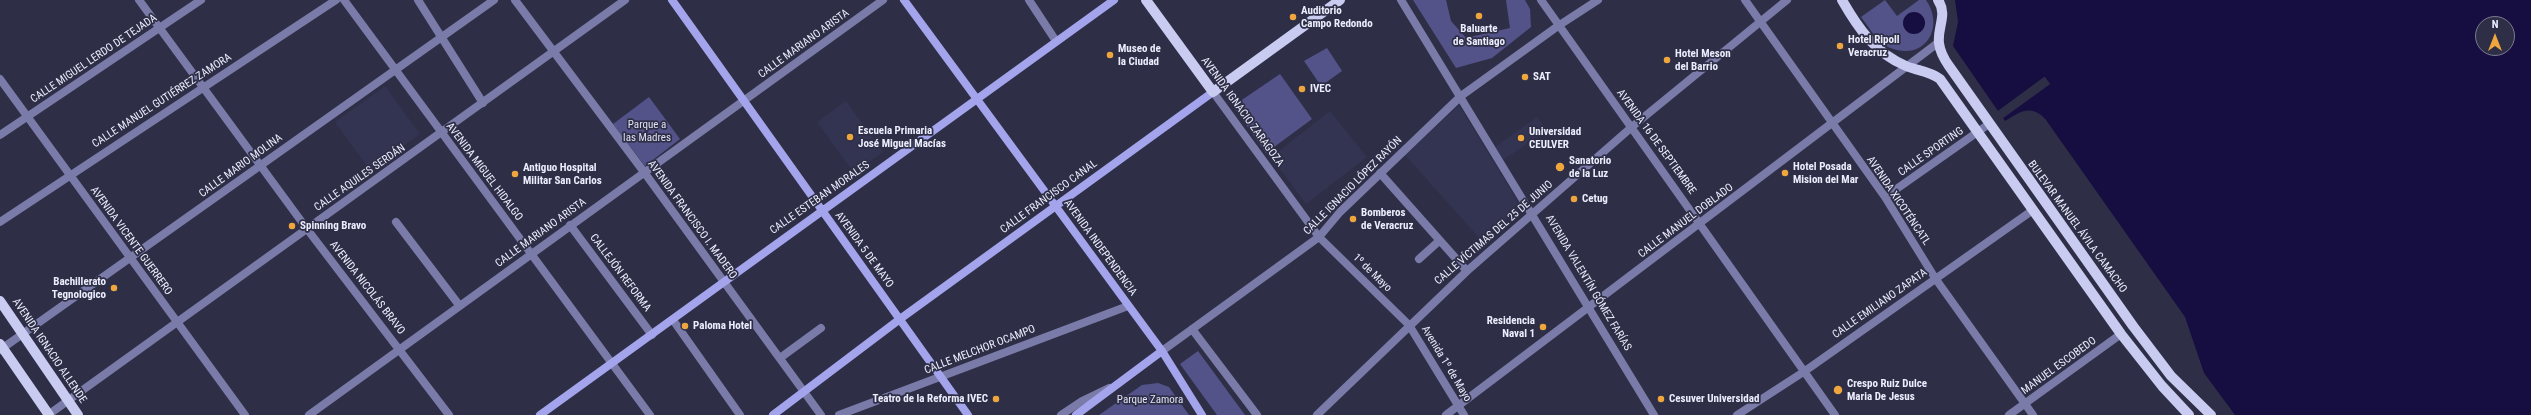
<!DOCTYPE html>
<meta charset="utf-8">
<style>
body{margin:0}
#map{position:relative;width:2531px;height:415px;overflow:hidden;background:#2e2f47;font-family:"Roboto Condensed",sans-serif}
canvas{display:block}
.north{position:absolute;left:2475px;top:16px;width:40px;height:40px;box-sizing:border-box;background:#2e2f47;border:1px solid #7a7b90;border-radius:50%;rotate:0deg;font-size:11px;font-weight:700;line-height:16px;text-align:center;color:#ecedfd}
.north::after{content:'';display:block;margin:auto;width:14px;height:18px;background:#efa73d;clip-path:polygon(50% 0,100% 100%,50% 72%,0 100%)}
</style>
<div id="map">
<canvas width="2531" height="415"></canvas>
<div class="north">N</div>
</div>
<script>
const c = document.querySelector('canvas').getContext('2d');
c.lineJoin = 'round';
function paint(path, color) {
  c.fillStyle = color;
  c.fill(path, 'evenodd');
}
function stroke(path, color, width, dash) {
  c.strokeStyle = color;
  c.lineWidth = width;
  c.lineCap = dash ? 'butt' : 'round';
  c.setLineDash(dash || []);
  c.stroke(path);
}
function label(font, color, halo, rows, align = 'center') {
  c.font = font + ' "Roboto Condensed",sans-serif';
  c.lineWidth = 3.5;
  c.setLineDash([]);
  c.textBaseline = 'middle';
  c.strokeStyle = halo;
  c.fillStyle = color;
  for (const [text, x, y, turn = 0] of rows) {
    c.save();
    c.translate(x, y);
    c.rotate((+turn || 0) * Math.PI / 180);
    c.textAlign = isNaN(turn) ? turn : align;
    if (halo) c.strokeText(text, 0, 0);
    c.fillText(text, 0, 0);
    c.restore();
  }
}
const built = new Path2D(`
 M385 86 420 134 370 170 335 122Z
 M846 101 883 152 854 173 817 122Z
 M1459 105 1521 207 1482 241 1405 155Z
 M1330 111 1367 157 1306 204 1271 157Z
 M1537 117 1547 130 1503 160 1495 147Z`);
const green = new Path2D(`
 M1413 0H1446L1451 21 1466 38 1510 28 1506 0H1525L1530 9 1531 27 1492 58 1456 68Z
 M1885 0 1897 16 1919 0H1926C1946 29 1923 63 1888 47 1876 41 1869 27 1861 17Z
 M1327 48 1342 71 1321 86 1304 61Z
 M1280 74 1312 119 1266 153 1233 106Z
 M649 97 680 139 645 166 613 124Z
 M1198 351 1245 415H1217L1180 364Z
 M1158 383 1169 387 1189 415H1099L1142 385Z`);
const water = new Path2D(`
 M1955 0H2531V415H2235L2204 373 2185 317 2046 120C2032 104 2021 111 2005 121L2003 118 2050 84 2044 77 1998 111 1953 46 1958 22ZM2483 24H2507V48H2483Z
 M1903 23a11 11 0 1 1 22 0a11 11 0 1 1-22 0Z`);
const pier = new Path2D(`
 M2045 77 2050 84 2003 118 2002 116 2047 83 2044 80 1999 112 1998 111Z`);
const street = new Path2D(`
 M139 0 307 229 449 415
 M344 0 650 415
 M418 0 483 103
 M515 0 644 172 821 415
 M1029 0 1056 41
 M1401 0 1654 415
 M1541 0 1835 415
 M1745 0 1885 197 1935 278 2033 415
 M0 79 245 415
 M1213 92 1319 237 1409 325 1464 415
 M0 135 201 0
 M1380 173 1467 271
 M1885 197 1989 124
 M0 222 336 0
 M396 222 459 305
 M570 225 652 335
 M1419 259 1439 241
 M673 320 740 415
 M1192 329 1257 415
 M0 350 494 0
 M1162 351 1319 237 1340 212 1461 96 1558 26 1598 0
 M780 358 821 328
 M48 415 625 0
 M309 415 883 0
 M839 415 1128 306
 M1061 415 1082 401 1109 388
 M1317 415 1467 271 1633 126 1787 0
 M1446 415 1939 42
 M1737 415 1805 371 2033 210
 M2009 415 2121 334`);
const secondary = new Path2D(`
 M672 0 968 415
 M904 0 1162 351 1202 415
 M540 415 1114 0
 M773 415 900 319 1213 92
 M1076 415 1162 351`);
const primary = new Path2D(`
 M1146 0 1213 92 1340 0
 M1842 0C1858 28 1875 53 1906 66 1918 71 1929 71 1940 79L2121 334 2162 386 2189 415
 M1938 0C1948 15 1937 27 1939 43 1940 52 1944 59 1949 66L2133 326 2171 376 2211 415
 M0 301 78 415
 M0 344 49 415`);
const markers = [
 [1479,16,4,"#efa73d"],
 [1293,17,4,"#efa73d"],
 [1840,46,4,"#efa73d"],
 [1110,55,4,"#efa73d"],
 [1667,60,4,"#efa73d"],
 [1525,77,4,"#efa73d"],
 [1302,89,4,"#efa73d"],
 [850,137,4,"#efa73d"],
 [1521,138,4,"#efa73d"],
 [1560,167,5,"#efa73d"],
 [1785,173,4,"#efa73d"],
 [515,174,4,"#efa73d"],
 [1574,199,4,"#efa73d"],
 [1353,219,4,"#efa73d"],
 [292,226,4,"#efa73d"],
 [114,288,4,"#efa73d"],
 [685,326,4,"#efa73d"],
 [1543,327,4,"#efa73d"],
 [1838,390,5,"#efa73d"],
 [996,399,4,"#efa73d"],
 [1661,399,4,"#efa73d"]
];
const poiNames = [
 ["Auditorio",1301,11],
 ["Campo Redondo",1301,24],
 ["Baluarte",1479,29,"center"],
 ["de Santiago",1479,42,"center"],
 ["Hotel Ripoll",1848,40],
 ["Veracruz",1848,53],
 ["Museo de",1118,49],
 ["la Ciudad",1118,62],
 ["Hotel Meson",1675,54],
 ["del Barrio",1675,67],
 ["SAT",1533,77],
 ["IVEC",1310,89],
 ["Escuela Primaria",858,131],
 ["José Miguel Macías",858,144],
 ["Universidad",1529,132],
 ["CEULVER",1529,145],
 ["Sanatorio",1569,161],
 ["de la Luz",1569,174],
 ["Hotel Posada",1793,167],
 ["Mision del Mar",1793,180],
 ["Antiguo Hospital",523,168],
 ["Militar San Carlos",523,181],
 ["Cetug",1582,199],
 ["Bomberos",1361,213],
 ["de Veracruz",1361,226],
 ["Spinning Bravo",300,226],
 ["Bachillerato",106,282,"right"],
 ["Tegnologico",106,295,"right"],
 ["Residencia",1535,321,"right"],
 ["Naval 1",1535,334,"right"],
 ["Paloma Hotel",693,326],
 ["Crespo Ruiz Dulce",1847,384],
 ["Maria De Jesus",1847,397],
 ["Teatro de la Reforma IVEC",988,399,"right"],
 ["Cesuver Universidad",1669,399]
];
const streetNames = [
 ["CALLE MARIANO ARISTA",804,44,-36],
 ["CALLE MIGUEL LERDO DE TEJADA",94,59,-34],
 ["CALLE MANUEL GUTIÉRREZ ZAMORA",162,101,-33],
 ["AVENIDA IGNACIO ZARAGOZA",1242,112,54],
 ["AVENIDA 16 DE SEPTIEMBRE",1656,142,54],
 ["CALLE SPORTING",1931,152,-35],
 ["CALLE MARIO MOLINA",241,166,-36],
 ["AVENIDA MIGUEL HIDALGO",484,172,53],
 ["CALLE AQUILES SERDÁN",360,178,-35],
 ["CALLE IGNACIO LÓPEZ RAYÓN",1353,186,-45],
 ["CALLE FRANCISCO CANAL",1049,197,-36],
 ["CALLE ESTEBAN MORALES",820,198,-35],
 ["AVENIDA XICOTÉNCATL",1898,201,56],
 ["AVENIDA FRANCISCO I. MADERO",692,220,54],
 ["CALLE MANUEL DOBLADO",1686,221,-37],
 ["BULEVAR MANUEL ÁVILA CAMACHO",2077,227,54],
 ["CALLE MARIANO ARISTA",541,233,-36],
 ["CALLE VÍCTIMAS DEL 25 DE JUNIO",1494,233,-41],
 ["AVENIDA VICENTE GUERRERO",131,241,54],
 ["AVENIDA INDEPENDENCIA",1100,248,54],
 ["AVENIDA 5 DE MAYO",864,250,54],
 ["CALLEJÓN REFORMA",620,273,53],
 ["1º de Mayo",1372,273,44],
 ["AVENIDA VALENTÍN GÓMEZ FARÍAS",1588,283,59],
 ["AVENIDA NICOLÁS BRAVO",367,288,52],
 ["CALLE EMILIANO ZAPATA",1880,304,-35],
 ["CALLE MELCHOR OCAMPO",980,350,-21],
 ["AVENIDA IGNACIO ALLENDE",49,351,56],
 ["Avenida 1º de Mayo",1446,364,59],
 ["MANUEL ESCOBEDO",2059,366,-36]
];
const parkNames = [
 ["Parque a",647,125],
 ["las Madres",647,138],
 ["Parque Zamora",1150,400]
];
paint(built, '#333352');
paint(green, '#545389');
paint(water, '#160e40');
paint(pier, '#2e2f47');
stroke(street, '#7a7ba8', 8);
stroke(secondary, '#a3a4eb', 8);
stroke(primary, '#c9cbf0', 10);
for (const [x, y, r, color] of markers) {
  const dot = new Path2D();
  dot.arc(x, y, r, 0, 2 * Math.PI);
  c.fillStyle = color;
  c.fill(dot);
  stroke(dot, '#2e2f47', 1.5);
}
label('bold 11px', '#ecedfd', '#2e2f47', poiNames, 'left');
label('11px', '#ecedfd', '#2e2f47', streetNames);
label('11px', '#dfe0f2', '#2e2f47', parkNames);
</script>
